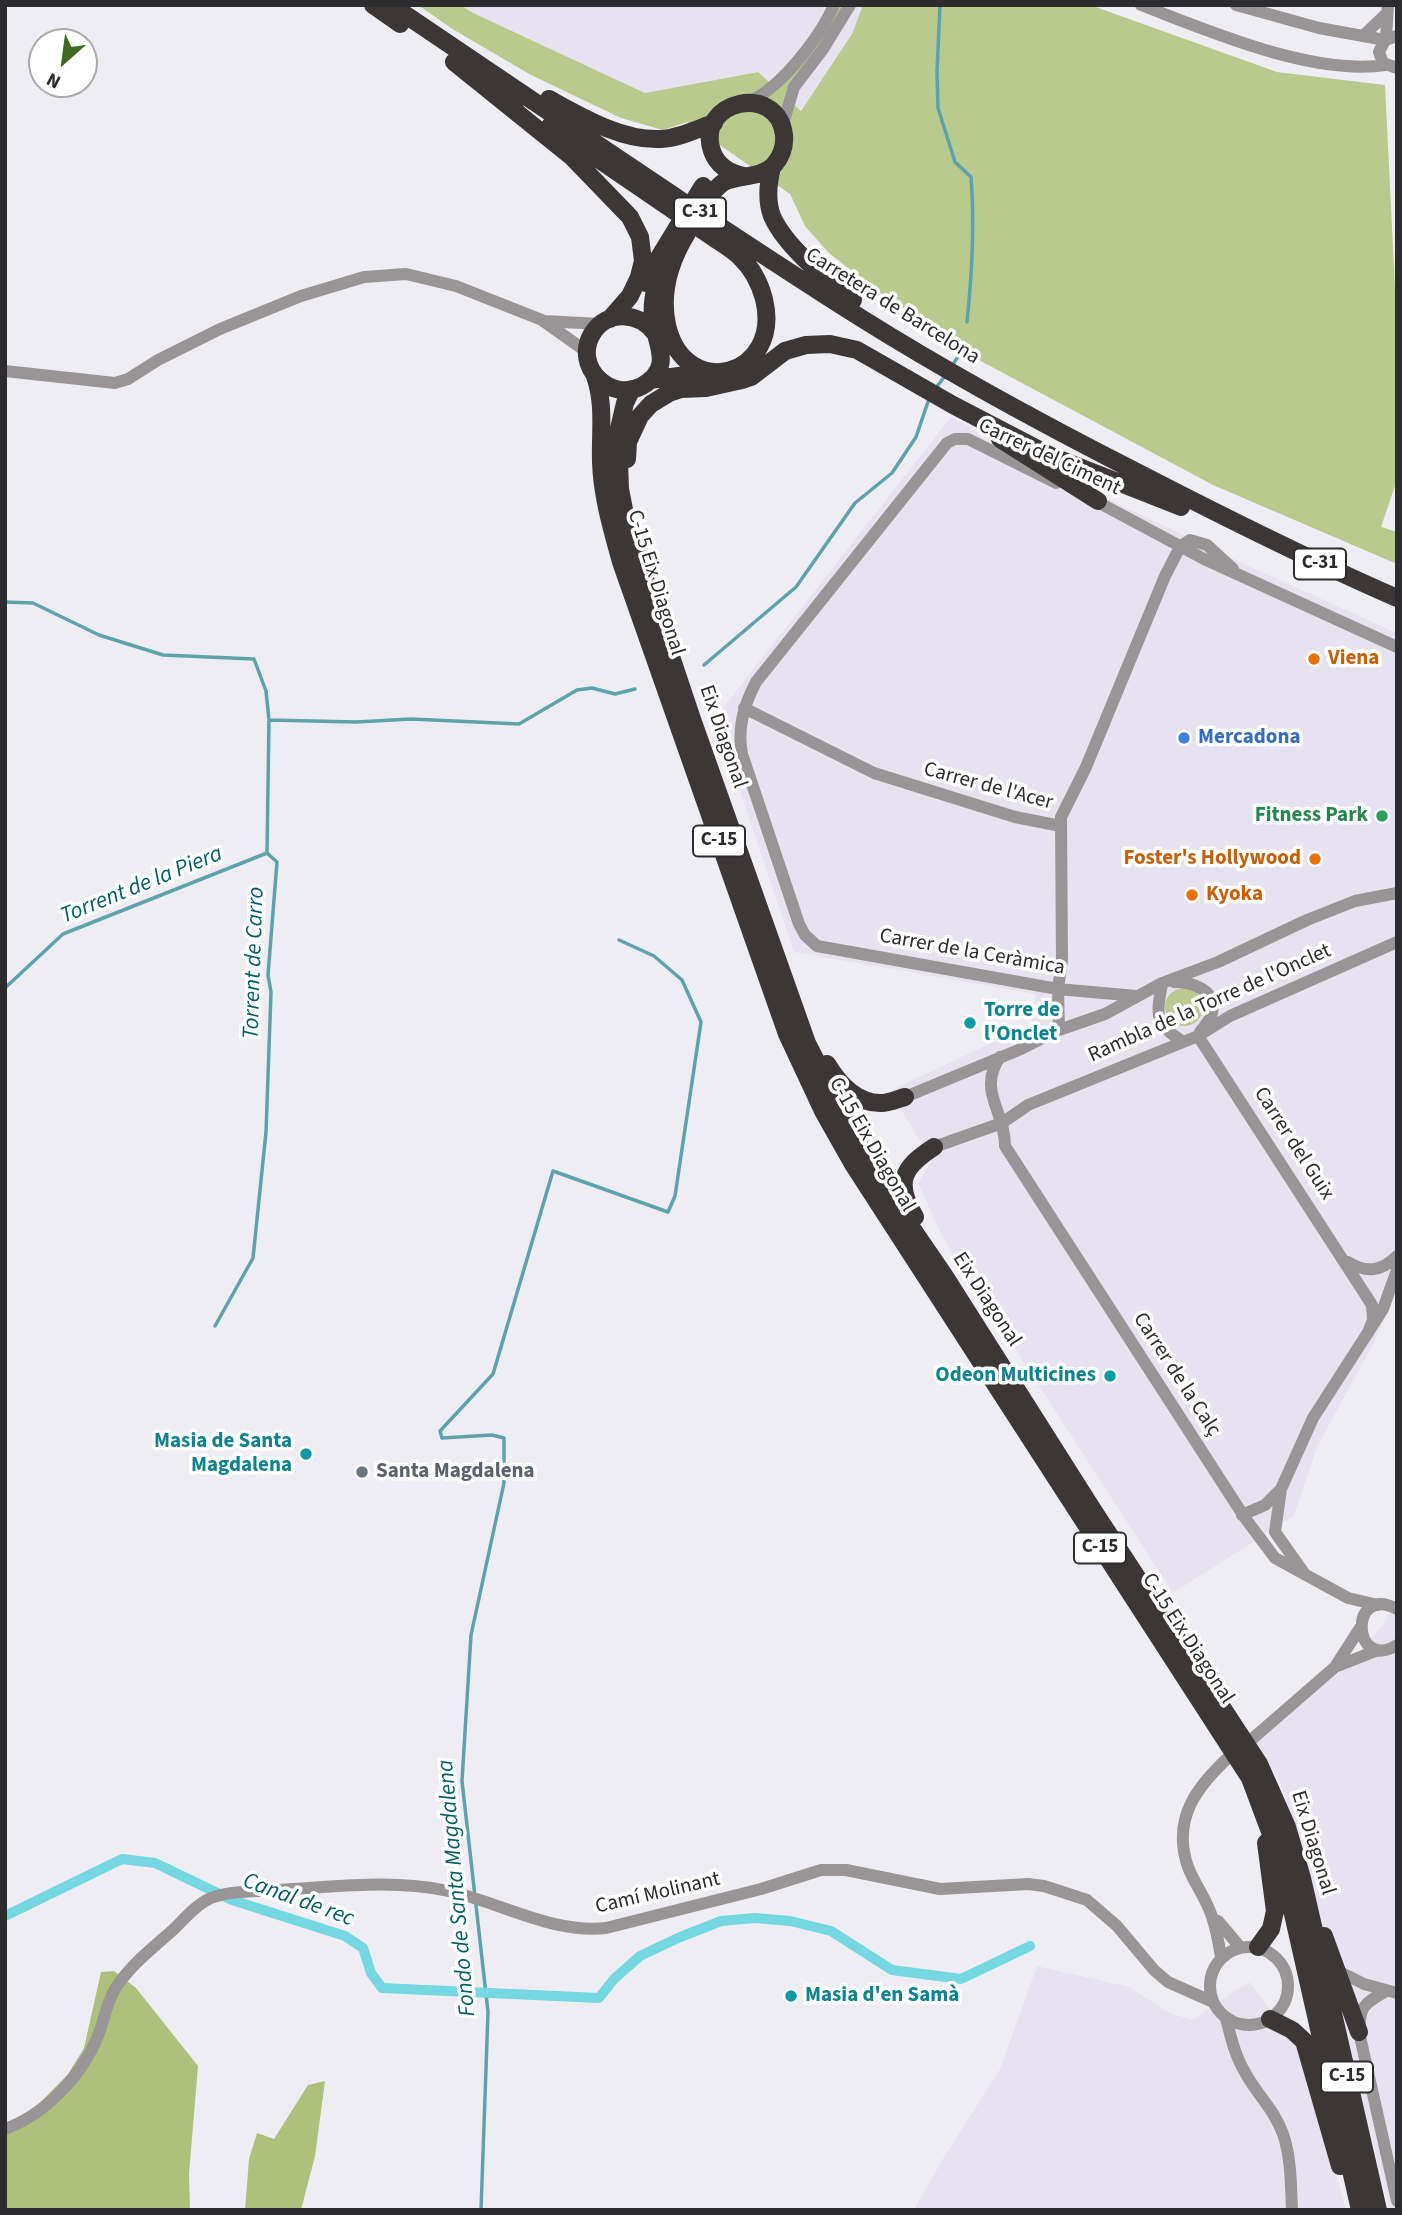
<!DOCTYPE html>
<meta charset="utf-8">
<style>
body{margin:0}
#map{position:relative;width:1402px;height:2215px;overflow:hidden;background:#efedf4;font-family:"Source Sans 3",sans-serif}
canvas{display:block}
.frame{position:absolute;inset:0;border:7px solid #2c2b2d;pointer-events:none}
.north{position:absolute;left:28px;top:28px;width:70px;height:70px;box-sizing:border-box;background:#fff;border:2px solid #abaaab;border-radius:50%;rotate:208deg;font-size:19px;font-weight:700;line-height:28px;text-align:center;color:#2c2b2d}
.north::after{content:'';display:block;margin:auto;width:24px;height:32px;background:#3f6925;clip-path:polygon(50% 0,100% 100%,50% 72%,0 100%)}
</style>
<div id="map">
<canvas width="1402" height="2215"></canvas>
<div class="frame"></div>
<div class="north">N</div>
</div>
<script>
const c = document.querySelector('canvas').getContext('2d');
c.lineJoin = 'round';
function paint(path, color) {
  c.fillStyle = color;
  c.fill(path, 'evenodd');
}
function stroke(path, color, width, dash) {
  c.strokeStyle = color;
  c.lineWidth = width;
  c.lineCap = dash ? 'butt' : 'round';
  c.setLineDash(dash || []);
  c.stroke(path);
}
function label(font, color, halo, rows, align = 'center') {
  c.font = font + ' "Source Sans 3",sans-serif';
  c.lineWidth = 7;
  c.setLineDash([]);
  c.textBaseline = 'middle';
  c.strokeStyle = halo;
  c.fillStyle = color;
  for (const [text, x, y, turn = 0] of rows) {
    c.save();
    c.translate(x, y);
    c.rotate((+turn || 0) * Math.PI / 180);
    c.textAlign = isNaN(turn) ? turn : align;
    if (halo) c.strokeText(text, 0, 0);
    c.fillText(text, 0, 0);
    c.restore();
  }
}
const built = new Path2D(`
 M461 5H863L852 34 801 111 757 72 645 93 471 12Z
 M951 417 1102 496 1244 564 1397 633V1287L1377 1337 1318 1445 1294 1516 1173 1593 942 1236 918 1183 932 1161 890 1091 1031 1024 1036 994 794 952 721 735 723 708Z
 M1397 1600V2210H1390L1342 2020 1310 1869 1278 1777 1252 1742 1341 1671 1384 1624Z
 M1037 1966 1129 1987 1170 2013 1192 2020 1249 1982 1299 2046 1346 2210H914L941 2162 1000 2069Z`);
const green = new Path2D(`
 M418 5H461L471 12 645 93 758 72 777 89 840 5H844L787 98 801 111 852 34 863 5H1090L1277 72 1385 85 1397 328V480L1381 527 1397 532V564L1213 485 977 359 896 305 829 253 805 226 790 194 687 122 663 130 621 118 531 75 454 30Z
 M1165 1007a19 19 0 1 1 38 0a19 19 0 1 1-38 0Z`);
const forest = new Path2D(`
 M114 1971 136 1988 198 2066 189 2174 190 2210H5V2123L32 2111 68 2074 84 2048 101 1972Z
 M325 2081 315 2156 301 2210H245L249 2159 257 2133 274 2139 308 2085Z`);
const stream = new Path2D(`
 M940 5 937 72 938 108 955 162 971 177C975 226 972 274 967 322
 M951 367 960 354 962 346
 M935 389 945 376
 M5 602 33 603 99 635 163 655 254 659 266 691 269 720
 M704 665 796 587 855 503 892 473 916 437 929 399
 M5 988 63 934 267 853
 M215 1326 253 1258 266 1132 271 992 268 975 277 862 267 853 269 720 356 722 411 719 519 724 577 690 592 688 615 694 635 689
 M481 2210 488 2012 462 1781 471 1635 504 1483V1438L492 1435 442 1438 440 1431 493 1374 553 1171 668 1212 675 1196 701 1022 682 980 654 956 619 940`);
const canal = new Path2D(`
 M5 1916 122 1859 155 1863 232 1900 345 1936 363 1948 371 1973 382 1988 599 1998 614 1979 640 1956 678 1938 721 1921 755 1918 790 1921 831 1931 892 1970 961 1979 1030 1946`);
const minor = new Path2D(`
 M1141 5C1209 31 1312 76 1386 65
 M1236 5 1319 28 1385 40
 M1363 36 1387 13
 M1397 36 1385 40 1379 52 1383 63 1397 68
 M1386 39 1388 5
 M749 102C755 98 762 95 768 90 792 72 822 33 834 5
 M782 127 794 87 823 49 850 5
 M545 321 600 324
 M5 371 115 383 128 379 158 360 220 329 301 296 364 277 406 274 456 286 542 320 587 352
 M1056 483 968 439H955L947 443 756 682C744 705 737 728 742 754L799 924 805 935 817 946 1058 989 1136 996
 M1092 499 1204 559 1397 647
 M1180 547 1190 540 1207 545 1233 569
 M744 708 874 773 1015 817 1061 826
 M1174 982C1191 982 1217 989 1212 1013 1211 1019 1204 1027 1200 1032
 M1162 983C1157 1014 1153 1023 1182 1041
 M1059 1030 1058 989 1062 960 1061 817 1086 767 1165 576 1180 547
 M1198 1036 1372 1305 1373 1320 1368 1333
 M1000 1057C977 1091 1005 1110 1005 1146L1245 1518 1275 1558 1348 1598 1378 1605
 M905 1097 1021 1049 1059 1030 1105 1014 1162 983 1218 962 1307 920 1355 901 1397 893
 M934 1147 1002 1123 1028 1105 1198 1036 1230 1016 1397 942
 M1348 1262C1366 1273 1381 1272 1397 1256
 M1242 1515 1265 1505 1281 1489
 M1304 1573 1275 1532 1281 1489 1313 1418 1383 1309 1397 1270
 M1397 1609C1348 1583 1352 1673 1397 1645
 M1335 1667 1378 1650
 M1251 1740 1335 1667 1360 1628
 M1213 1919 1218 1921 1240 1947
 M1210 1986a39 39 0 1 1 78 0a39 39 0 1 1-78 0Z
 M1221 1957C1219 1945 1217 1932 1213 1920 1208 1901 1195 1885 1188 1867 1171 1818 1198 1785 1231 1755
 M1338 1971 1364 1984 1397 1993
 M1386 1991C1364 2004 1360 2005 1359 2032L1397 2201
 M1226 2018C1231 2038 1235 2056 1246 2074 1258 2096 1274 2109 1283 2134 1291 2157 1291 2185 1292 2210
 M5 2129C44 2115 81 2077 97 2038 104 2022 106 2004 115 1989 130 1965 154 1947 174 1929 185 1918 197 1904 211 1898 232 1890 257 1892 279 1890 335 1887 393 1879 448 1891 500 1902 552 1934 606 1928L761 1889 821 1870H846L940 1889 1028 1884 1044 1886 1087 1900 1117 1926 1154 1970 1168 1982 1213 2002`);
const highway = new Path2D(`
 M373 5 400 24
 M391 5C547 110 702 217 861 318 947 372 1037 421 1127 467 1216 513 1305 558 1397 598
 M454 62 572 157 630 217 640 237 643 261 639 277 630 296 610 319
 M485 85 515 103
 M549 99C582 117 622 141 661 139 679 138 697 129 714 123
 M550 126 714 238C723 244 733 250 740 257 752 268 760 284 764 299 783 377 685 403 667 325 660 292 670 261 687 233
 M772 167C768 183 766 200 772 216 786 248 827 279 853 300
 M712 193C715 190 719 185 724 182 740 174 760 179 774 165 781 157 785 146 784 135 778 82 695 100 712 151 717 165 729 173 744 176
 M646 283 658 259 677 228
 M655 333C639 312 607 309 592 334 573 366 610 403 642 386 675 367 655 344 653 319 652 308 653 297 656 287
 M595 376C605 405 600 432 601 462 602 496 612 529 621 562L787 1034 823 1111 853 1164 1250 1778 1281 1861 1360 2210
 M650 380 686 375 706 380
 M632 389 625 403 618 433 620 489 627 525 692 719 807 1043 855 1137 894 1202 944 1275 1093 1510 1259 1764 1287 1827 1302 1878 1378 2210
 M1000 439 1098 501
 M627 459 628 442 640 416 651 404 669 393 681 389 706 388 742 380 751 377 785 351 806 345 830 344 857 350 953 405 1049 455 1181 507
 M827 1064C839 1084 857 1104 882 1103 889 1103 898 1099 905 1097
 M915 1217C894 1182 903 1167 934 1147
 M1324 1936 1359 2032
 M1258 1947 1271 1929 1275 1911 1266 1843
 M1270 2019 1292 2030 1304 2041 1340 2166`);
const highwayBridge = new Path2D(`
 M677 228 703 186`);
const markers = [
 [1314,659,7,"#e8710a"],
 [1184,738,7,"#3f7fe0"],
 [1382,816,7,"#2e9e5b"],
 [1315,859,7,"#e8710a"],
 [1192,895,7,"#e8710a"],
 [970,1023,7,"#0f9aa8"],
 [1110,1376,7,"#0f9aa8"],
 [306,1454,7,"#0f9aa8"],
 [362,1472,7,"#6b7280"],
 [791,1996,7,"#0f9aa8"]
];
const shields = [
 [700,213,52],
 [1320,564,52],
 [719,841,52],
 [1100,1548,52],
 [1347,2077,52]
];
const shieldNames = [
 ["C-31",700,213],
 ["C-31",1320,564],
 ["C-15",719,841],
 ["C-15",1100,1548],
 ["C-15",1347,2077]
];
const streetNames = [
 ["Carretera de Barcelona",892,307,32],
 ["Carrer del Ciment",1049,458,25],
 ["C-15 Eix Diagonal",655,583,73],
 ["Eix Diagonal",722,737,71],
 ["Carrer de l'Acer",988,787,15],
 ["Carrer de la Ceràmica",972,953,10],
 ["Rambla de la Torre de l'Onclet",1210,1004,-24],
 ["Carrer del Guix",1293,1144,57],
 ["C-15 Eix Diagonal",871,1145,60],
 ["Eix Diagonal",986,1300,57],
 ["Carrer de la Calç",1176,1375,57],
 ["C-15 Eix Diagonal",1187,1639,57],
 ["Eix Diagonal",1312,1843,73],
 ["Camí Molinant",658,1894,-13]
];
const foodNames = [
 ["Viena",1328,659],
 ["Foster's Hollywood",1301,859,"right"],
 ["Kyoka",1206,895]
];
const shopNames = [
 ["Mercadona",1198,738]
];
const leisureNames = [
 ["Fitness Park",1368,816]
];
const cultureNames = [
 ["Torre de",984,1011],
 ["l'Onclet",984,1035],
 ["Odeon Multicines",1096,1376,"right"],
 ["Masia de Santa",292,1442,"right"],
 ["Magdalena",292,1466,"right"],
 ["Masia d'en Samà",805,1996]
];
const worshipNames = [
 ["Santa Magdalena",376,1472]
];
const waterNames = [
 ["Torrent de la Piera",142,886,-22],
 ["Torrent de Carro",255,963,-88],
 ["Fondo de Santa Magdalena",458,1888,-95],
 ["Canal de rec",298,1901,20]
];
paint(built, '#e7e2f0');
paint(green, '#b8ca8e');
paint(forest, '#adc17c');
stroke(stream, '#5ea3ab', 3.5);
stroke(canal, '#74d7e1', 10);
stroke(minor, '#999596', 12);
stroke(highway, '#3c3637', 18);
stroke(highwayBridge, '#3c3637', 18);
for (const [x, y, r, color] of markers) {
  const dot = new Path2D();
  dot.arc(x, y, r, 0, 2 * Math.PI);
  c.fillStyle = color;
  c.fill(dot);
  stroke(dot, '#fff', 2.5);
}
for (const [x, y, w] of shields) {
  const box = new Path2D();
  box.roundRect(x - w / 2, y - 15.5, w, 31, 5);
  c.fillStyle = '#fff';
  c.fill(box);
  stroke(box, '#2c2b2d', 2);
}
label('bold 19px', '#2c2b2d', null, shieldNames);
label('21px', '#2c2b2d', '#fff', streetNames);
label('bold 21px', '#c56008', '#fff', foodNames, 'left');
label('bold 21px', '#366cbe', '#fff', shopNames, 'left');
label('bold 21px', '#27864d', '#fff', leisureNames, 'right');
label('bold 21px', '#0d838f', '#fff', cultureNames, 'left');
label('bold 21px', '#5b616d', '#fff', worshipNames, 'left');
label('italic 23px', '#005d65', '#fff', waterNames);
</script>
